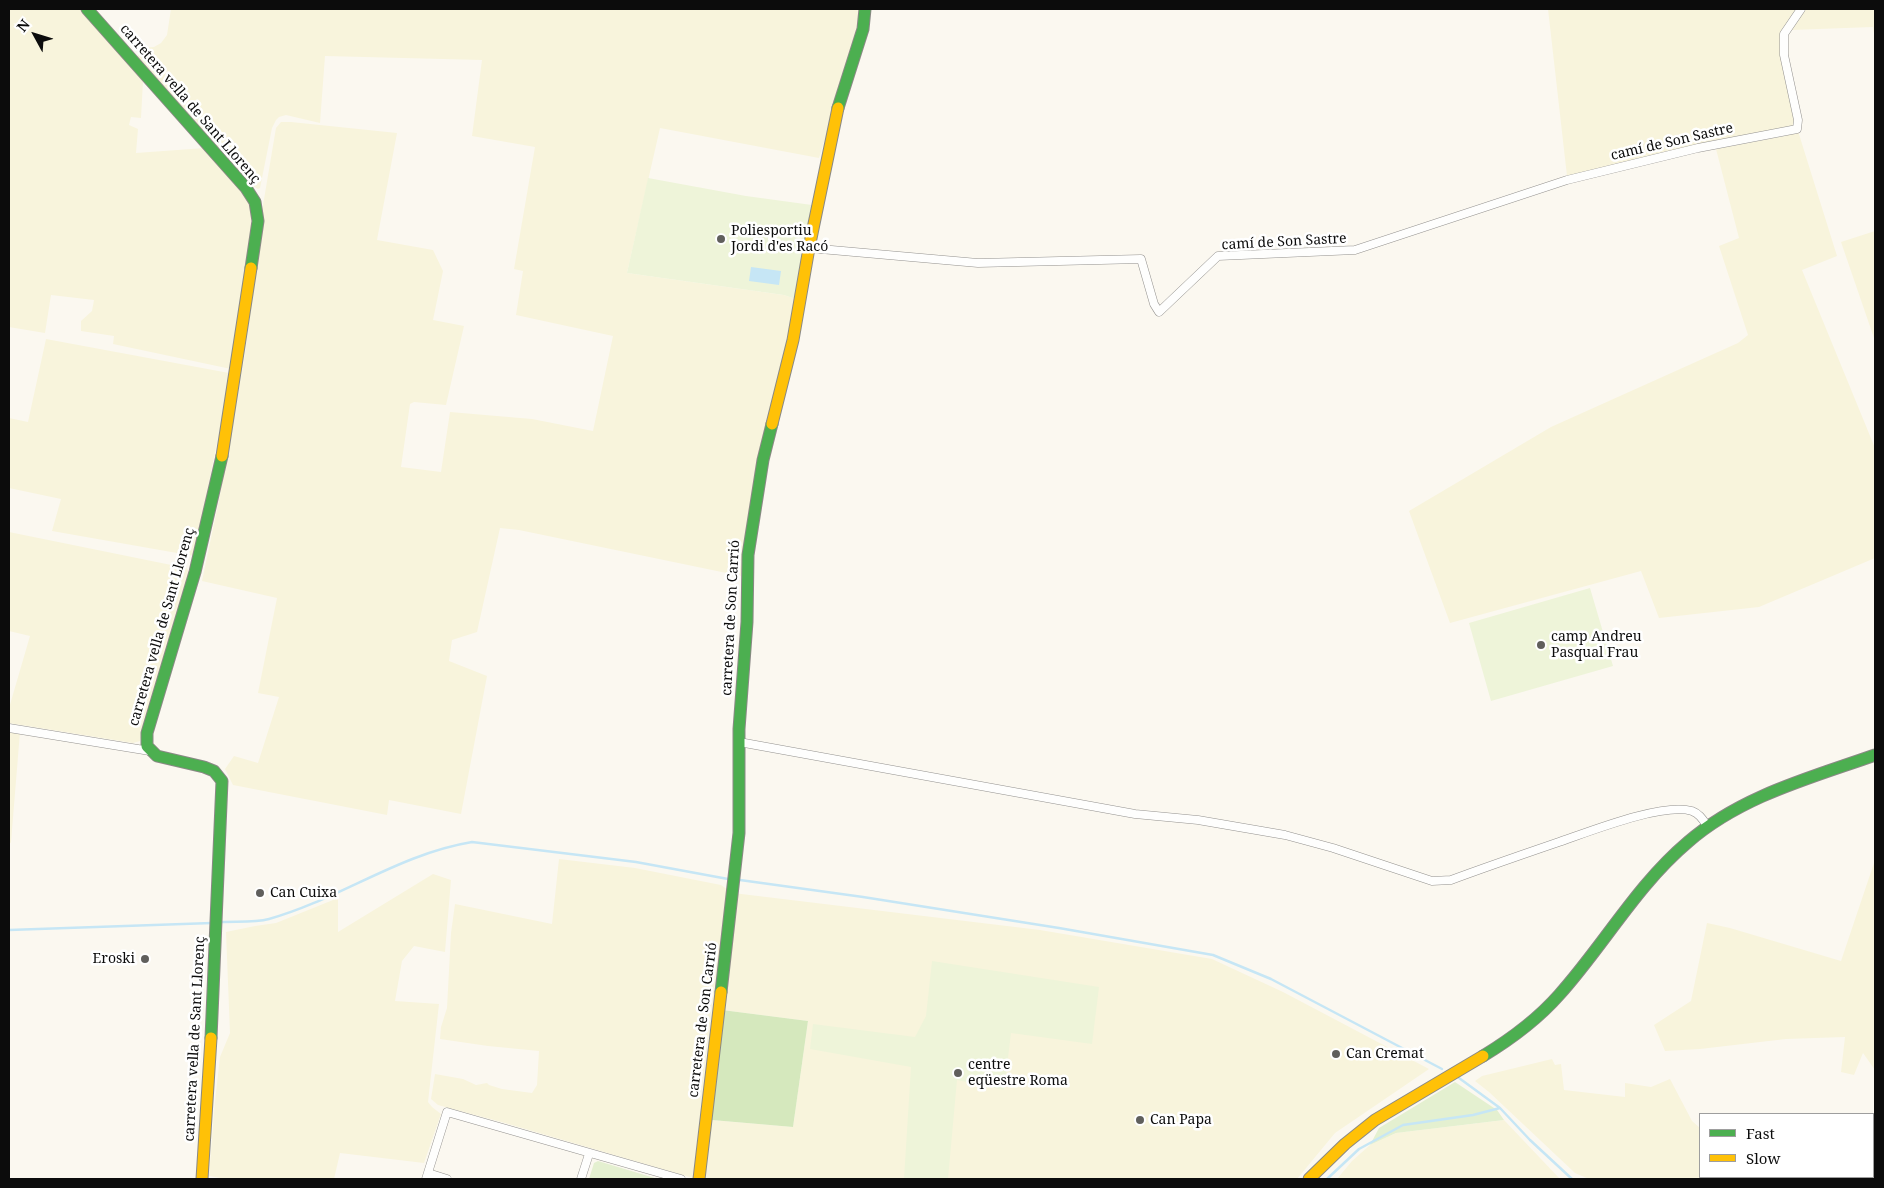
<!DOCTYPE html>
<meta charset="utf-8">
<style>
body{margin:0}
#map{position:relative;width:1884px;height:1188px;overflow:hidden;background:#fbf8f0;font-family:"Noto Serif",serif}
canvas{display:block}
.frame{position:absolute;inset:0;border:10px solid #0c0c0c;pointer-events:none}
.legend{position:absolute;left:1699px;top:1113px;width:175px;height:65px;box-sizing:border-box;background:#fff;border:1px solid #9e9e9e;margin:0;padding:6px 9px;list-style:none;font-size:15px;color:#0c0c0c}
.legend li{display:flex;align-items:center;gap:10px;height:25px}
.legend b{width:25px;border:1px solid #9e9e9e}
.north{position:absolute;left:10px;top:10px;width:50px;height:50px;-webkit-text-stroke:4px #fff;paint-order:stroke;rotate:309deg;font-size:14px;font-weight:700;line-height:20px;text-align:center;color:#0c0c0c}
.north::after{content:'';display:block;margin:auto;width:18px;height:22px;background:#0c0c0c;clip-path:polygon(50% 0,100% 100%,50% 72%,0 100%)}
</style>
<div id="map">
<canvas width="1884" height="1188"></canvas>
<div class="frame"></div>
<ul class="legend">
<li><b style="height:6px;background:#4caf50"></b>Fast</li>
<li><b style="height:6px;background:#ffc107"></b>Slow</li>
</ul>
<div class="north">N</div>
</div>
<script>
const c = document.querySelector('canvas').getContext('2d');
c.lineJoin = 'round';
function paint(path, color) {
  c.fillStyle = color;
  c.fill(path, 'evenodd');
}
function stroke(path, color, width, dash) {
  c.strokeStyle = color;
  c.lineWidth = width;
  c.lineCap = dash ? 'butt' : 'round';
  c.setLineDash(dash || []);
  c.stroke(path);
}
function label(font, color, halo, rows, align = 'center') {
  c.font = font + ' "Noto Serif",serif';
  c.lineWidth = 5;
  c.setLineDash([]);
  c.textBaseline = 'middle';
  c.strokeStyle = halo;
  c.fillStyle = color;
  for (const [text, x, y, turn = 0] of rows) {
    c.save();
    c.translate(x, y);
    c.rotate((+turn || 0) * Math.PI / 180);
    c.textAlign = isNaN(turn) ? turn : align;
    if (halo) c.strokeText(text, 0, 0);
    c.fillText(text, 0, 0);
    c.restore();
  }
}
const farmland = new Path2D(`
 M9 9H80L143 81 141 118 131 117 129 125 138 129 136 153 205 148 247 196 252 211 251 229 231 369 113 344 114 336 81 331V321L92 311 94 300 51 295 45 333 9 327Z
 M171 9H861L851 55 819 158 660 128 627 273 784 295 796 299 760 456 741 576 519 530 500 528 477 632 452 640 449 661 487 676 461 814 389 800 387 815 233 785 225 769 234 756 258 763 279 697 258 693 277 598 202 581 220 495 244 360 261 230 264 225 261 217 276 128 281 122H291L397 133 377 240 433 250 443 271 433 320 464 326 446 405 414 402 410 404 401 467 441 472 450 412 532 419 593 431 613 336 516 315 523 271 514 269 535 147 472 136 482 60 325 56 320 123 286 115 279 117 276 120 272 128 260 188 258 189 253 186 138 57V50L141 48 154 47 161 43 167 35Z
 M1548 9H1798L1782 29 1780 38 1789 96 1795 121 1791 128 1567 176Z
 M1806 9H1875V40L1873 27 1791 30Z
 M1798 131 1837 256 1802 270 1875 448V558L1759 607 1659 618 1641 571 1450 623 1409 511 1551 427 1738 343 1748 335 1719 246 1739 238 1716 149 1785 136Z
 M1875 231V341L1841 242Z
 M46 339 229 373 230 379 194 556 52 531 61 499 9 488V418L28 422Z
 M9 532 186 568 190 572 140 741 133 743 9 723V708L30 636 9 631Z
 M9 730 20 732 11 842 9 845Z
 M559 859 635 868 721 885 728 890 709 1033 693 1178 505 1123 438 1105 431 1099 435 1074 463 1079 476 1085 487 1083 489 1085 502 1089 532 1093 537 1085 539 1051 488 1046 440 1039 441 1027 447 1008 451 933 455 904 552 924Z
 M1875 860V1070L1863 1053 1854 1075 1841 1072 1845 1037 1786 1039 1700 1049 1665 1051 1654 1025 1691 1001 1707 923 1730 928 1841 961Z
 M433 874 451 880 445 952 414 946 402 961 395 1001 439 1004 428 1102 432 1107 441 1114 424 1163 340 1153 334 1179H226L209 1176 215 1101 220 1057 230 1033 226 932 255 926 276 923 338 898V932Z
 M733 893 1040 930 1212 959 1283 992 1429 1069 1335 1133 1297 1179H699L712 1120 793 1127 808 1021 722 1010Z
 M1552 1059 1555 1065 1561 1064 1564 1090 1625 1097V1083L1651 1087 1670 1079 1692 1121 1700 1128V1177H1764L1765 1179H1589L1575 1173 1489 1092 1475 1081 1482 1076Z
 M1504 1120 1560 1179H1337L1352 1161 1370 1145 1396 1133Z`);
const green = new Path2D(`
 M1455 1082 1497 1110 1504 1120 1396 1133 1370 1145 1379 1128Z
 M598 1161 658 1179H589L594 1163Z`);
const forest = new Path2D(`
 M722 1010 808 1021 793 1127 712 1120Z`);
const pitch = new Path2D(`
 M648 178 746 196 812 205 796 299 784 295 627 273Z
 M1590 588 1613 666 1491 701 1469 623Z
 M932 961 1099 987 1092 1044 1011 1033 1004 1090 957 1080 948 1179H904L911 1067 810 1049 813 1024 915 1037 926 1016Z`);
const water = new Path2D(`
 M751 267 781 271 779 285 749 281Z`);
const stream = new Path2D(`
 M740 880 863 897 1059 928 1213 955 1271 979 1442 1069
 M220 922C236 921 254 923 269 919 340 899 399 854 472 842L636 862 728 879
 M9 930 212 923
 M1459 1078 1500 1108
 M1327 1179 1359 1149 1403 1125 1473 1115 1500 1108 1530 1140 1572 1179`);
const street = new Path2D(`
 M809 248 978 263 1141 259 1154 304 1159 312 1218 256 1355 250 1567 180 1698 148 1797 129 1798 120 1784 55V34L1801 9
 M9 728 150 751
 M739 742 1135 814 1198 820 1285 835 1333 848 1432 881 1451 880C1486 867 1521 855 1556 843 1586 833 1662 802 1692 811 1700 814 1703 820 1708 827
 M428 1173 447 1179
 M426 1179 447 1112 681 1179
 M581 1179 589 1154`);
const fast = new Path2D(`
 M87 9 246 188 255 202 258 221 251 268
 M838 108 863 29 865 9
 M721 992 739 833V729L747 622 748 555 763 460 772 424
 M211 1038 222 781 214 771 204 767 157 756 147 746V733L195 572 222 456
 M1483 1056C1511 1039 1537 1020 1559 995 1604 945 1636 886 1688 842 1741 796 1810 778 1875 755`);
const slow = new Path2D(`
 M772 424 793 340 809 248 838 108
 M222 456 251 268
 M202 1179 211 1038
 M699 1179 721 992
 M1309 1179 1345 1144 1375 1120 1483 1056`);
const markers = [
 [721,239,5,"#605f5c"],
 [1541,645,5,"#605f5c"],
 [260,893,5,"#605f5c"],
 [145,959,5,"#605f5c"],
 [1336,1054,5,"#605f5c"],
 [958,1073,5,"#605f5c"],
 [1140,1120,5,"#605f5c"]
];
const streetNames = [
 ["carretera vella de Sant Llorenç",190,104,49],
 ["camí de Son Sastre",1672,142,-13],
 ["camí de Son Sastre",1284,242,-3],
 ["carretera de Son Carrió",731,618,-87],
 ["carretera vella de Sant Llorenç",162,627,-74],
 ["carretera de Son Carrió",703,1020,-83],
 ["carretera vella de Sant Llorenç",195,1039,-87]
];
const poiNames = [
 ["Poliesportiu",731,231],
 ["Jordi d'es Racó",731,247],
 ["camp Andreu",1551,637],
 ["Pasqual Frau",1551,653],
 ["Can Cuixa",270,893],
 ["Eroski",135,959,"right"],
 ["Can Cremat",1346,1054],
 ["centre",968,1065],
 ["eqüestre Roma",968,1081],
 ["Can Papa",1150,1120]
];
paint(farmland, '#f8f4dc');
paint(green, '#e4f0d0');
paint(forest, '#d5e8bd');
paint(pitch, '#eef4d9');
paint(water, '#c6e6f5');
stroke(stream, '#c6e6f5', 2.5);
stroke(street, '#94928f', 9);
stroke(fast, '#8a8985', 13);
stroke(slow, '#8a8985', 13);
stroke(street, '#fefefd', 8);
stroke(fast, '#4caf50', 11);
stroke(slow, '#ffc107', 11);
for (const [x, y, r, color] of markers) {
  const dot = new Path2D();
  dot.arc(x, y, r, 0, 2 * Math.PI);
  c.fillStyle = color;
  c.fill(dot);
  stroke(dot, '#fff', 2);
}
label('14px', '#0c0c0c', '#fff', streetNames);
label('14px', '#0c0c0c', '#fff', poiNames, 'left');
</script>
